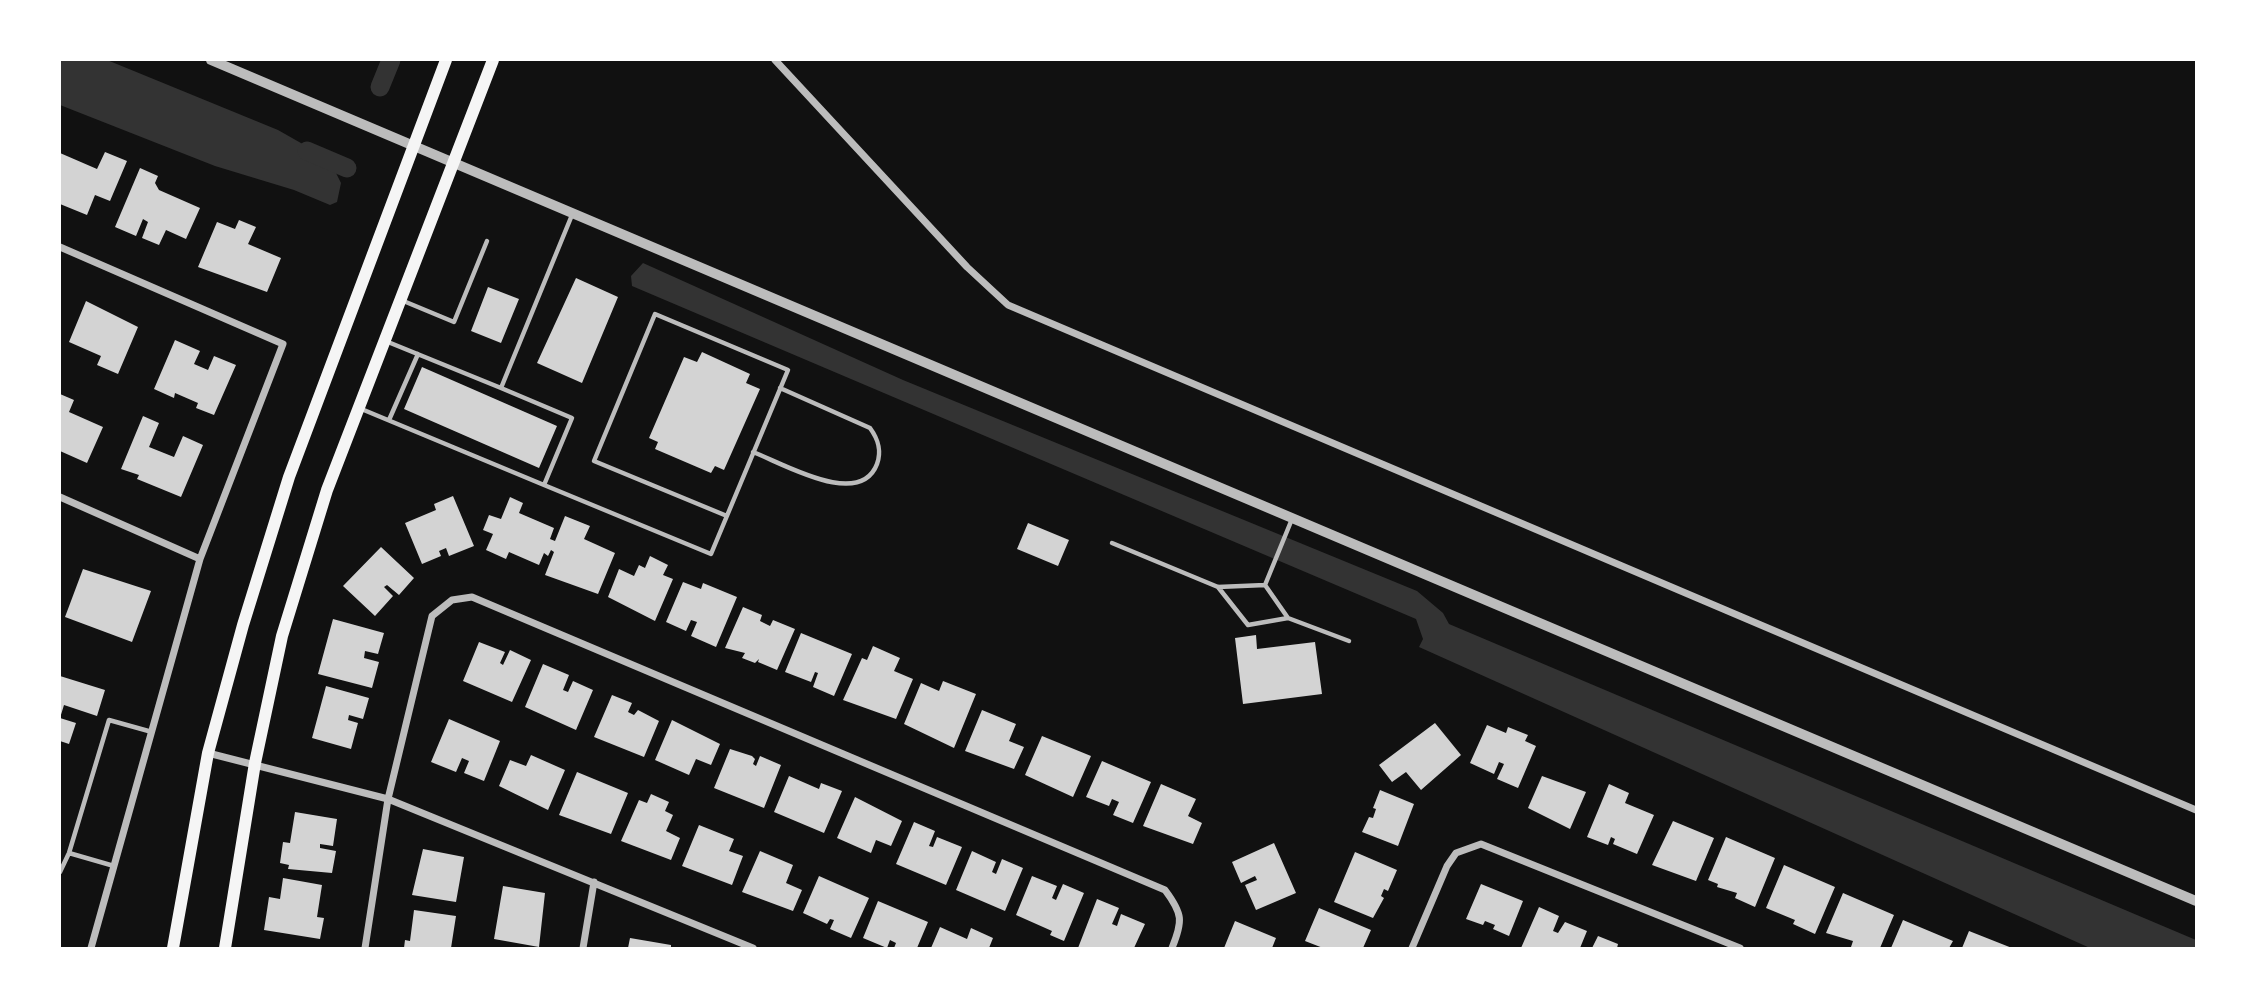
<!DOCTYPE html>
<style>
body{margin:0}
#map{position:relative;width:2256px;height:1008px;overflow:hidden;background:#111;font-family:Figtree,sans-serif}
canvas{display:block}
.frame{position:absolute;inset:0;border:61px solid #fff;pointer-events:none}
</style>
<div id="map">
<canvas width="2256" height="1008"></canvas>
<div class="frame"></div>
</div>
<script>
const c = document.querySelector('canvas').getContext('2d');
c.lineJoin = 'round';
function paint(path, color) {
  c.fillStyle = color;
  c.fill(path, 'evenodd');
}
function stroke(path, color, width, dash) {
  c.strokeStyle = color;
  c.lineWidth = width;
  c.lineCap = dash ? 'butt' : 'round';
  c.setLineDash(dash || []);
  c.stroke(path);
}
const water = new Path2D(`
 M60 60H107L278 130 329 159 341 183 337 202 330 205 294 190 215 166 60 105Z
 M643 263 903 380 1417 591 1443 613 1449 624 2196 940V948H2090L1419 647 1423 639 1416 619 632 286 631 276Z`);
const canal = new Path2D(`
 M380 87 391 60
 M307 151 347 168`);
const building = new Path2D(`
 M105 152 127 161 110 201 95 195 87 215 60 204V153L97 169Z
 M140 168 158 176 155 183 159 190 200 208 186 239 166 230 159 245 142 238 148 222 143 219 136 236 115 227Z
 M239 220 256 227 248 244 281 258 267 292 198 267 217 222 235 229Z
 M576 278 618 297 582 383 537 363Z
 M488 287 519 299 501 343 471 331Z
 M86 301 138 327 118 374 97 365 101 356 69 342Z
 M175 340 200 351 194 364 208 370 214 356 236 365 214 415 196 408 198 403 175 393 174 398 154 389Z
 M702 352 750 374 746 383 760 389 724 470 715 466 711 473 655 449 658 442 649 438 684 357 697 362Z
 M422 367 557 426 539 468 404 409Z
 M60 394 74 400 69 412 103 427 87 463 60 451Z
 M143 416 159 423 149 447 174 457 183 436 203 445 181 497 137 479 139 475 121 469Z
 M453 496 474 546 449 556 446 548 439 551 441 556 422 564 405 523 436 510 434 504Z
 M510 497 523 503 519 513 554 528 550 539 555 541 565 516 590 526 584 539 615 553 598 594 545 575 554 552 551 550 548 556 544 553 539 565 509 552 506 559 486 550 493 534 483 530 489 515 501 519Z
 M1028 523 1069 540 1058 566 1017 549Z
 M381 547 414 578 399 595 387 585 384 587 393 596 375 616 343 586Z
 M650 556 668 565 663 575 673 579 655 621 608 597 619 569 634 576 639 565 645 568Z
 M83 569 151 591 132 642 65 617Z
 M683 582 701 589 703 583 737 597 716 647 691 636 697 622 691 620 686 631 666 622Z
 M743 607 762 615 760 621 770 626 773 620 795 629 777 670 758 662 759 659 755 663 742 658 745 653 725 648Z
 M333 619 384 633 378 654 365 651 364 658 379 662 372 688 318 674Z
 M801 633 852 654 834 696 813 687 818 673 815 672 811 682 785 672Z
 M1256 635 1257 649 1315 642 1322 694 1243 704 1235 638Z
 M479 642 505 652 500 663 503 665 510 650 531 660 512 702 463 681Z
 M873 646 900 658 894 671 913 679 896 719 843 700 862 658 867 660Z
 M543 664 569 675 563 690 568 692 573 681 593 690 576 730 525 707Z
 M60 676 105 690 97 716 64 705 60 718 76 723 69 744 60 741Z
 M943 681 976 694 954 748 904 724 921 683 939 691Z
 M326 686 369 698 363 719 349 715 348 720 358 723 351 749 312 738Z
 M612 695 632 703 628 712 634 715 638 710 659 721 644 757 594 737Z
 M982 710 1016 724 1009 741 1024 747 1014 769 965 751Z
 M449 719 500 741 484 781 464 773 469 761 462 758 456 772 431 762Z
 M672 720 720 744 711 765 696 759 689 775 655 760Z
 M1435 723 1461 755 1421 790 1406 772 1392 782 1379 765Z
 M1487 725 1506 733 1508 727 1528 735 1525 741 1536 746 1518 788 1497 779 1504 764 1499 762 1494 774 1470 763Z
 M1042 736 1091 756 1073 797 1025 775Z
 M730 749 752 756 755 759 753 764 756 766 760 756 781 765 764 808 714 788Z
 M531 755 565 770 548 810 499 786 510 760 526 766Z
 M1102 761 1151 782 1133 823 1113 815 1119 802 1112 799 1109 806 1086 797Z
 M577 772 628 793 611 834 559 815Z
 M789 776 819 789 821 783 842 791 824 833 774 812Z
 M1542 776 1586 792 1570 829 1528 808Z
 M1161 784 1196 799 1188 816 1202 823 1193 844 1143 826Z
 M1609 784 1629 793 1625 803 1654 815 1637 854 1613 844 1615 839 1611 837 1608 845 1587 837Z
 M1380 790 1414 804 1398 846 1362 832 1369 817 1373 818 1376 809 1373 808Z
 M651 794 669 802 665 811 673 815 666 831 680 838 671 860 621 841 639 800 647 803Z
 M855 797 902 821 891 846 876 840 871 853 837 838Z
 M295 812 337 819 333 846 320 844V848L336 851 332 873 288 869 289 865 280 863 283 842 290 843Z
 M1673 821 1714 838 1696 881 1652 865Z
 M914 822 935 831 929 846 933 847 937 837 962 847 946 885 896 864Z
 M699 825 734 839 729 851 743 856 732 885 682 866Z
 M1726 837 1775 858 1755 907 1735 898 1737 893 1717 887 1718 884 1708 880Z
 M1274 843 1296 893 1256 910 1245 885 1257 880 1255 876 1241 883 1232 862Z
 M423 849 464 857 456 902 412 895Z
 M760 851 793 865 786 883 802 890 793 911 742 892Z
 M972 851 996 862 992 872 996 874 1002 859 1023 868 1005 911 956 890Z
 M1355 852 1397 870 1388 891 1384 889 1381 896 1384 898 1373 918 1334 902Z
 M1784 865 1835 887 1815 934 1793 924 1795 920 1766 908Z
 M819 876 869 898 851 938 830 929 834 920 830 919 827 924 803 913Z
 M1032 876 1057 886 1052 898 1056 900 1063 884 1084 893 1064 941 1050 935 1052 931 1016 915Z
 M283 878 322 885 317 917 324 918 320 939 264 930 269 897 280 899Z
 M1481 884 1523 901 1509 936 1493 929 1495 925 1485 921 1483 925 1466 919Z
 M503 886 545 893 539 947 494 939Z
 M1843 893 1894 915 1880 948H1854L1851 947 1853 941 1826 933Z
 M1097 899 1119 908 1112 924 1117 926 1121 914 1145 924 1134 948H1078Z
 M878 901 928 922 917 948H894L896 943 890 940 887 948 863 938Z
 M1539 907 1559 916 1553 931 1558 933 1565 922 1587 931 1580 948H1521Z
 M1319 908 1371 930 1363 948H1323L1305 941Z
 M414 910 456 916 451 948H404L405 940 410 941Z
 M1903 920 1953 941 1949 948H1891Z
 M1235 921 1276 938 1272 948H1224Z
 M940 927 967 939 971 928 993 938 989 948H931Z
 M1969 931 2012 948H1962Z
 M1598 936 1618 944 1617 948H1592Z
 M630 938 671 945V948H628Z`);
const service = new Path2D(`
 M401 300 454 322 487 241
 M388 342 501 388 572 215
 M359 408 544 485 572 418 501 388
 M389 420 418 354
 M753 452C784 464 860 509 877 464 882 450 878 439 870 428L780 388
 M544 485 711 554 788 370 655 314 594 461 727 516
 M1292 519 1265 585 1288 618 1349 641
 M1112 543 1218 587 1265 585
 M1218 587 1248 625 1288 618
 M69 853 114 866
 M60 872 69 853 109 720 152 732`);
const minor = new Path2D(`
 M775 60 967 267 1008 305 2196 810
 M60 247 283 344 200 559 91 948
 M60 497 200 559
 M208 753 388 799 753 948
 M365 948 388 799 432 616 452 600 472 597 1165 890C1183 914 1183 921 1172 948
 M583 948 594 882
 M1412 948 1447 866 1456 853 1481 844 1740 948`);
const tertiary = new Path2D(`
 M211 60 2196 901`);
const secondary = new Path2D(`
 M173 948 208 753 243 625 289 477 446 60
 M225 948 255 763 282 636 327 490 493 60`);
paint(water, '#333');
stroke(canal, '#333', 19);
paint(building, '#d3d3d3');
stroke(service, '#bcbcbc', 4.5);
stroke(minor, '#bcbcbc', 7);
stroke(tertiary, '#bcbcbc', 10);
stroke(secondary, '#f5f5f5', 12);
</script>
